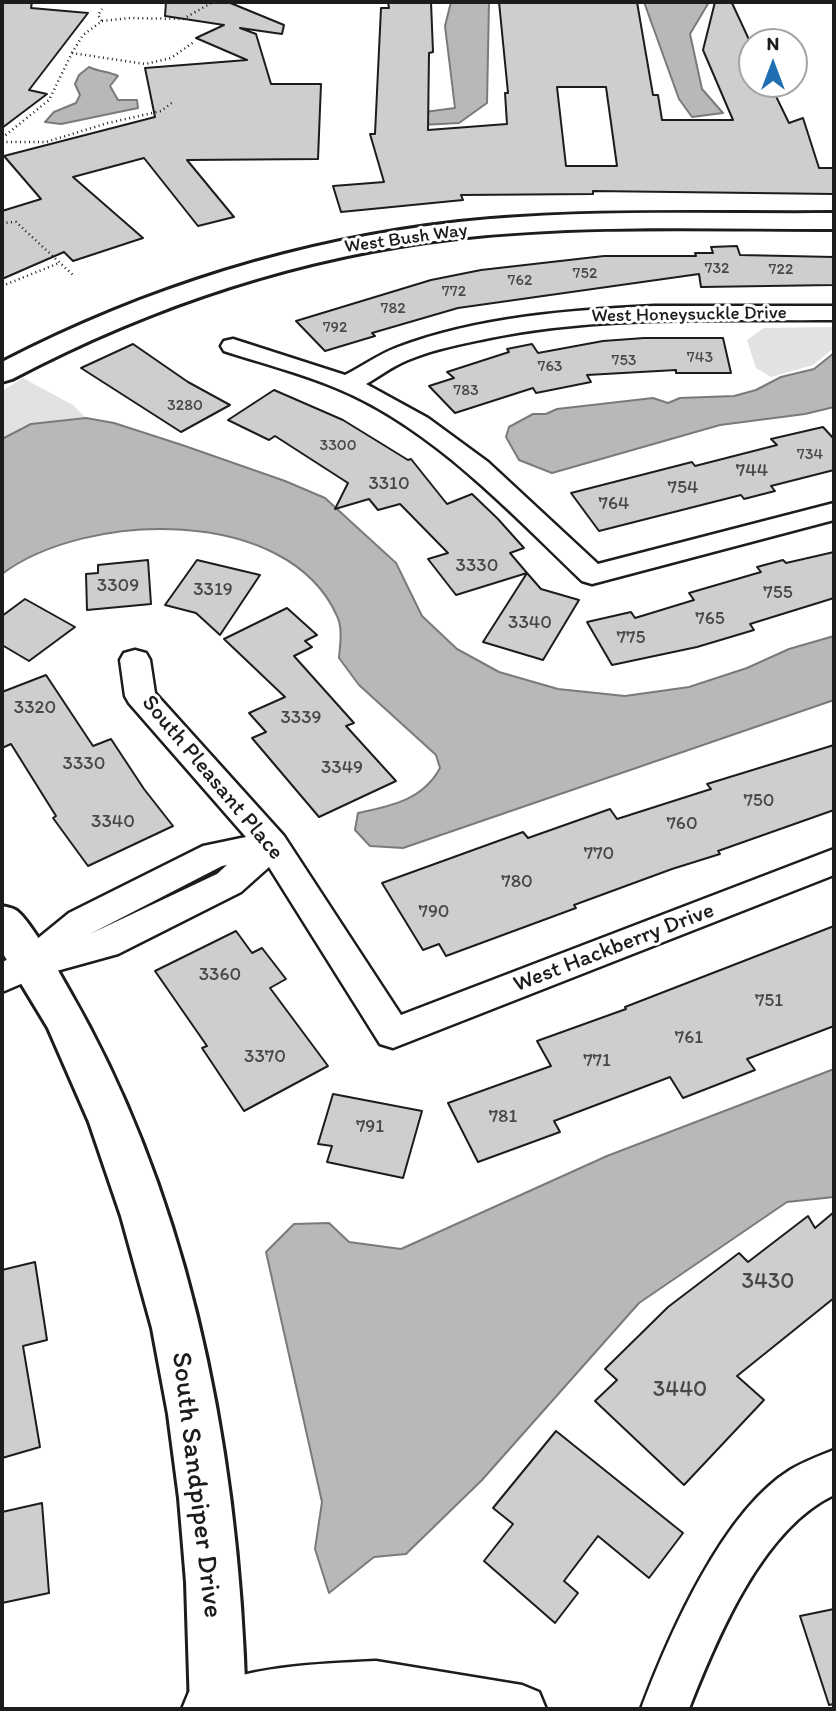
<!DOCTYPE html>
<style>
body{margin:0}
#map{position:relative;width:836px;height:1711px;overflow:hidden;background:#fff;font-family:Itim,sans-serif}
canvas{display:block}
.frame{position:absolute;inset:0;border:4px solid #1c1c1c;pointer-events:none}
.north{position:absolute;left:738px;top:28px;width:70px;height:70px;box-sizing:border-box;background:#fff;border:2px solid #a4a4a4;border-radius:50%;rotate:0deg;font-size:19px;font-weight:700;line-height:28px;text-align:center;color:#1c1c1c}
.north::after{content:'';display:block;margin:auto;width:24px;height:32px;background:#1f6fb2;clip-path:polygon(50% 0,100% 100%,50% 72%,0 100%)}
</style>
<div id="map">
<canvas width="836" height="1711"></canvas>
<div class="frame"></div>
<div class="north">N</div>
</div>
<script>
const c = document.querySelector('canvas').getContext('2d');
c.lineJoin = 'round';
function paint(path, color) {
  c.fillStyle = color;
  c.fill(path, 'evenodd');
}
function stroke(path, color, width, dash) {
  c.strokeStyle = color;
  c.lineWidth = width;
  c.lineCap = dash ? 'butt' : 'round';
  c.setLineDash(dash || []);
  c.stroke(path);
}
function label(font, color, halo, rows, align = 'center') {
  c.font = font + ' Itim,sans-serif';
  c.lineWidth = 6;
  c.setLineDash([]);
  c.textBaseline = 'middle';
  c.strokeStyle = halo;
  c.fillStyle = color;
  for (const [text, x, y, turn = 0] of rows) {
    c.save();
    c.translate(x, y);
    c.rotate((+turn || 0) * Math.PI / 180);
    c.textAlign = isNaN(turn) ? turn : align;
    if (halo) c.strokeText(text, 0, 0);
    c.fillText(text, 0, 0);
    c.restore();
  }
}
const green = new Path2D(`
 M834 327V348L813 365 771 377 756 368 747 340 764 328Z
 M23 378 73 405 86 418 31 424 2 439V391Z`);
const water = new Path2D(`
 M451 2H489L487 103 459 123 384 127 387 117 455 108 445 26Z
 M644 2H709L690 34 702 89 723 113 692 117 679 99Z
 M89 67C99 72 108 71 118 76L110 86 118 100H137L138 108 61 124 45 122 54 112 76 103 80 95 75 84 79 75Z
 M834 353V407L805 414 720 425 552 473 519 460 506 437 509 427 533 414H546L557 409 653 398 668 403 680 398 734 396 756 390 781 377 814 369Z
 M86 418 114 423 182 445 285 481 325 498 396 563 422 616 457 649 499 672 558 689 625 696 689 687 747 668 789 649 834 636V700L403 848 370 846 355 830 358 813C391 806 423 800 440 768L436 755 359 685 339 658C340 645 343 628 337 616 288 505 86 511 2 574V439L31 424Z
 M834 1069V1197L787 1202 639 1303 482 1480 406 1554 374 1557 329 1593 315 1549 322 1502 266 1252 294 1224 329 1223 349 1242 401 1249 607 1156Z`);
const building = new Path2D(`
 M2 2H32L31 8 88 13 29 90 47 94 2 128Z
 M166 2H228L284 25 282 34 240 28 256 34 271 84H321L318 159 187 160 234 217 198 226 144 158 73 177 143 238 73 261 64 252 2 279V211L41 199 4 156 155 117 145 68 247 60 196 38 224 25 165 16Z
 M388 2H431L433 52 429 53 428 130 507 124 505 93H508L499 2H637L653 95H658L662 120H733L703 50 715 2 732 3 752 46 749 69 752 68V84H770L789 123 803 118 819 168H834V194L593 191V194L461 195 463 200 341 212 333 186 384 182 370 134H375L381 8H389ZM557 87H606L617 166H566Z
 M737 246 740 255 834 257V285L701 287 699 274 458 308 372 333 375 336 325 351 296 321 431 280 481 270 604 256H696L695 253H713L711 247Z
 M644 338H723L731 373H676V370L587 375 591 382 536 393 533 388 455 413 429 386 454 378 447 372 509 352 507 349 532 344 538 353 603 341Z
 M133 344 188 382 230 405 181 432 81 368Z
 M274 390 343 420 408 460 411 459 447 504 472 494 498 519 524 548 510 553 527 573 456 595 428 559 448 553 400 504 378 510 369 499 335 509 348 483 275 436 269 440 228 420Z
 M823 427 834 439V470L771 486 775 491 744 499 741 495 599 531 571 493 692 462 695 466 777 445 771 439Z
 M834 552V598L750 624 754 630 697 647 612 665 587 622 631 612 635 618 694 600 689 593 761 572 757 567 783 560 786 563Z
 M148 560 151 604 87 610 86 574 98 573V565Z
 M197 560 260 575 220 635 196 613 165 605Z
 M527 573 541 589 579 600 543 660 483 642Z
 M25 599 75 627 29 661 2 645V616Z
 M287 608 317 635 305 641 312 647 294 656 354 723 346 726 396 781 319 817 252 738 266 732 249 713 285 697 224 639Z
 M46 675 93 746 111 739 144 789 173 826 88 866 53 818 56 816 11 744 2 748V692Z
 M834 745V810L718 851 720 854 672 869 574 905 576 908 446 956 439 944 423 950 382 883 523 832 528 838 610 809 617 819 711 789 707 784Z
 M834 926V1026L747 1059 755 1070 683 1098 670 1077 554 1121 560 1132 478 1162 448 1103 551 1066 537 1041 626 1009 625 1007Z
 M236 931 252 953 262 948 286 979 270 988 328 1066 244 1111 202 1048 207 1046 155 971Z
 M333 1094 422 1111 403 1178 327 1162 332 1146 318 1144Z
 M834 1212V1298L737 1376 764 1400 684 1485 595 1401 617 1380 605 1369 668 1307 739 1253 748 1262 808 1216 815 1228Z
 M35 1262 47 1340 23 1346 40 1447 2 1458V1270Z
 M556 1431 683 1533 649 1578 598 1536 564 1581 578 1593 555 1623 484 1561 513 1524 493 1508Z
 M42 1503 49 1593 2 1603V1512Z
 M834 1609V1704L829 1705 800 1616Z`);
const path = new Path2D(`
 M102 21 130 18 183 19 213 2
 M72 53 83 35 102 21 98 15 102 9
 M2 138 49 100 72 53 145 64 171 58 194 42
 M2 142H46L108 123 161 111 173 102
 M2 223 16 222 73 275
 M2 286 59 263`);
const minor = new Path2D(`
 M654 306H834V320C719 321 604 315 490 338 462 344 434 349 408 360 393 366 380 376 366 384L428 418 488 462 598 564 834 503V520L592 584 582 581C509 511 431 427 336 388 300 373 261 363 224 351L221 346 224 341 233 339 345 375C363 366 379 354 398 347 478 317 569 310 654 306Z
 M135 650 146 653 150 660 155 693 284 836 401 1015 834 849V875L393 1048 380 1044 269 867 241 892 118 954 42 975 2 992V962L27 951 31 944 69 913 203 846 246 837 129 703 125 696 120 660 124 653ZM227 865 217 874 90 934 222 866Z
 M834 1450V1495C762 1529 717 1638 689 1709H641C668 1637 722 1512 790 1470 803 1462 819 1456 834 1450Z
 M376 1661 522 1685 539 1692 546 1709H182L189 1692C252 1666 310 1664 376 1661Z`);
const tertiary = new Path2D(`
 M834 213V229C709 229 583 224 458 238 300 256 153 305 12 379L2 382V362C145 288 299 240 459 222 583 209 709 214 834 213Z
 M2 906C6 907 13 908 17 911 31 922 59 972 69 990 194 1206 240 1463 246 1709H190L186 1582 179 1498 168 1414 152 1328 121 1216 89 1122 48 1028 2 952Z`);
const farNumbernames = [
 ["732",717,269],
 ["722",781,270],
 ["752",585,274],
 ["762",520,281],
 ["772",454,292],
 ["782",393,309],
 ["792",335,328],
 ["743",700,358],
 ["753",624,361],
 ["763",550,367],
 ["783",466,391],
 ["3280",185,406],
 ["3300",338,446],
 ["734",810,455]
];
const farStreetnames = [
 ["West Bush Way",406,239,-8],
 ["West Honeysuckle Drive",689,315,-1]
];
const numberNames = [
 ["744",752,471],
 ["3310",389,484],
 ["754",683,488],
 ["764",614,504],
 ["3330",477,566],
 ["3309",118,586],
 ["3319",213,590],
 ["755",778,593],
 ["765",710,619],
 ["3340",530,623],
 ["775",631,638],
 ["3320",35,708],
 ["3339",301,718],
 ["3330",84,764],
 ["3349",342,768],
 ["750",759,801],
 ["3340",113,822],
 ["760",682,824],
 ["770",599,854],
 ["780",517,882],
 ["790",434,912],
 ["3360",220,975],
 ["751",769,1001],
 ["761",689,1038],
 ["3370",265,1057],
 ["771",597,1061],
 ["781",503,1117],
 ["791",370,1127]
];
const streetNames = [
 ["South Pleasant Place",212,778,50],
 ["West Hackberry Drive",614,948,-21]
];
const nearNumbernames = [
 ["3430",768,1282],
 ["3440",680,1390]
];
const nearStreetnames = [
 ["South Sandpiper Drive",196,1485,83]
];
paint(green, '#e2e2e2');
paint(water, '#b8b8b8');
stroke(water, '#7a7a7a', 2);
paint(building, '#cecece');
stroke(building, '#1c1c1c', 2);
stroke(minor, '#1c1c1c', 5);
stroke(tertiary, '#1c1c1c', 6);
stroke(path, '#1c1c1c', 2.5, [1, 3.5]);
paint(minor, '#fff');
paint(tertiary, '#fff');
label('16px', '#484848', null, farNumbernames);
label('19px', '#1c1c1c', '#fff', farStreetnames);
label('19px', '#484848', null, numberNames);
label('23px', '#1c1c1c', '#fff', streetNames);
label('23px', '#484848', null, nearNumbernames);
label('28px', '#1c1c1c', '#fff', nearStreetnames);
</script>
